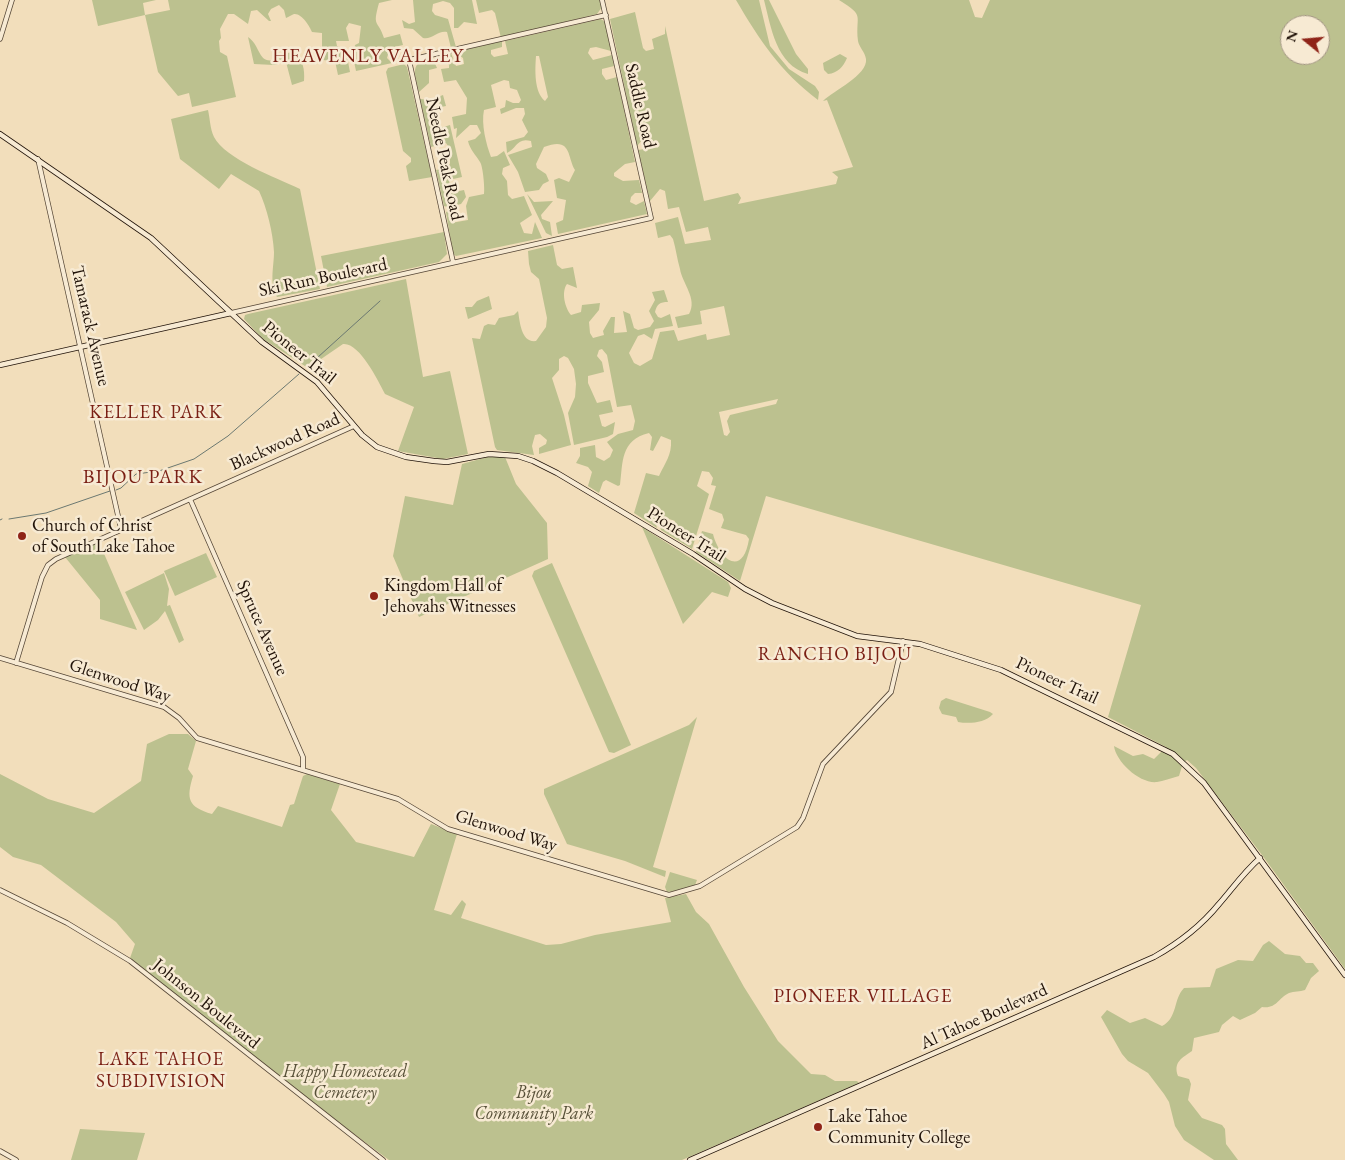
<!DOCTYPE html>
<style>
body{margin:0}
#map{position:relative;width:1345px;height:1160px;overflow:hidden;background:#f2debb;font-family:"EB Garamond",serif}
canvas{display:block}
.north{position:absolute;left:1280px;top:15px;width:50px;height:50px;box-sizing:border-box;background:#f7ead3;border:1px solid #a19482;border-radius:50%;rotate:287deg;font-size:14px;font-weight:700;line-height:20px;text-align:center;color:#211309}
.north::after{content:'';display:block;margin:auto;width:18px;height:22px;background:#8f2418;clip-path:polygon(50% 0,100% 100%,50% 72%,0 100%)}
</style>
<div id="map">
<canvas width="1345" height="1160"></canvas>
<div class="north">N</div>
</div>
<script>
const c = document.querySelector('canvas').getContext('2d');
c.lineJoin = 'round';
function paint(path, color) {
  c.fillStyle = color;
  c.fill(path, 'evenodd');
}
function stroke(path, color, width, dash) {
  c.strokeStyle = color;
  c.lineWidth = width;
  c.lineCap = dash ? 'butt' : 'round';
  c.setLineDash(dash || []);
  c.stroke(path);
}
function label(font, color, halo, rows, align = 'center') {
  c.font = font + ' "EB Garamond",serif';
  c.lineWidth = 5;
  c.setLineDash([]);
  c.textBaseline = 'middle';
  c.strokeStyle = halo;
  c.fillStyle = color;
  for (const [text, x, y, turn = 0] of rows) {
    c.save();
    c.translate(x, y);
    c.rotate((+turn || 0) * Math.PI / 180);
    c.textAlign = isNaN(turn) ? turn : align;
    if (halo) c.strokeText(text, 0, 0);
    c.fillText(text, 0, 0);
    c.restore();
  }
}
const green = new Path2D(`
 M92 0H156L143 3 145 15 170 10 168 0H392L379 3C372 28 378 19 384 38L400 34 403 45 390 48 387 58 392 63 356 71 353 57 355 45 359 43 361 26 349 23 346 28 349 41H336L337 46 346 51 350 72 338 75 335 61 322 60V33L312 32C310 27 302 13 294 14 291 15 289 17 286 18L284 10 279 5 271 9 268 14 271 21H269L257 10 251 11 248 24 234 14H228L220 29 221 38 219 41 220 52 227 56 236 97 192 107 189 93 178 96 158 72 145 15 98 26Z
 M413 0H472L477 24 464 22 458 28H454V8L450 3 443 1 433 4 432 11 435 15 448 19 456 47 451 48 447 32C438 30 432 40 423 38L413 29 404 28 402 20 409 24 415 22Z
 M476 0H600L602 7 597 14 501 38 495 13 492 10 479 13Z
 M736 0H759L770 46 789 69 815 86 819 92 818 100C780 71 760 41 736 0Z
 M764 0H769L796 54 808 69V74C776 65 771 27 764 0Z
 M839 0H969L975 17 982 18 990 0H1345V969L1262 855 1196 768 1187 760 1183 763 1179 776C1171 778 1163 781 1157 782 1140 784 1116 762 1114 746L1133 756 1143 754 1154 759 1166 747 1108 717 1141 605 766 496 740 581 696 552 702 531 713 534C720 561 743 577 749 539L746 535 721 528 724 520 722 514 709 509 716 486 711 485 713 478 709 472 702 471 697 486 709 494 692 549 661 530 659 523 670 530 674 529 675 521 666 518 657 519 656 524 657 528 634 513 646 473 659 476C665 463 672 455 671 440L661 436 653 451 650 450 652 437 649 433C620 440 623 463 620 485L618 486 606 480 603 482 599 493 588 486 592 472 588 467 576 463 580 456V448L595 445 596 457 604 461 610 457 613 450 607 442 618 434 633 430 635 421 631 405 617 407 607 355 602 349 599 350 597 356 602 362 604 372 588 376V383L597 403 610 400 613 412 599 415 602 426 605 427 615 422 613 434 607 437 574 445 568 413 575 397 576 384 574 369 568 358 564 356 559 359V370L552 378 564 415 571 445 539 454V448L546 444 547 440 540 434 535 435 532 446 534 455 497 450 495 447 472 338 480 339 484 326 488 324 495 325 499 318 514 315 518 311C520 322 521 343 536 341L546 327 547 318 539 279 531 272 529 264 528 251 553 245 557 265 562 269 573 267 577 288 567 284C561 292 565 308 571 315L581 312 582 305 600 303 599 310 589 322 590 333 593 338 604 335 603 331 611 317H615L614 333 627 332 623 311 630 314 634 328 638 330 650 327 654 321 649 311 655 300 652 292 664 290 668 302C660 302 657 304 655 312L658 317 661 318 670 314 673 326 655 329 652 339 644 334 638 336 629 353 634 363 640 366 652 359 660 332 674 330 678 341 706 334 707 340 730 335 724 306 700 311 702 324 678 328 675 317 689 314C698 299 682 283 680 269 677 259 676 249 673 239L670 235 658 238 655 223 678 217 685 244 711 240 708 227 686 232 679 207 668 209 665 191 660 189 650 201 638 150 651 148 653 141 649 138 643 139 637 146 610 19 635 12 643 48 646 51 654 49 652 39 665 34V26L704 201 738 193 741 198 738 204 836 184 838 177 832 172 853 167 827 100 823 101C833 91 868 75 866 59 865 52 859 47 858 41 855 14 866 17 839 0ZM1290 25H1320V55H1290ZM778 399 776 404 730 415 727 421 730 432 727 436 724 435 719 412Z
 M601 19 605 22 611 51 596 47 590 48 588 53 593 60 612 55 614 66 602 69V74L606 80 617 77 635 162 625 164 614 173V176L623 181 639 180 642 193H635L631 197 630 202 636 205 644 201 647 214 558 234 556 223 563 220 566 200 557 198 554 180 559 178 569 182 575 170C567 157 572 136 544 147L536 164 537 168 546 174 549 181 543 184 539 190 525 192 518 172 508 155 532 147 531 141C517 137 517 148 507 153L506 142 524 137 528 132 522 120 525 114 524 108H516L501 114 500 109 505 107 506 100 513 103H519L521 100 517 90 510 88 509 81 504 80 491 85 496 107 484 110C481 124 486 144 491 157L497 156 504 151 510 165 503 168 502 174 507 181 508 195 512 199 524 196 532 215 520 223 524 233 532 234 535 222 542 238 456 256 453 254 446 212 456 208 450 213 451 223 468 220 466 206 469 197 484 194C485 189 483 166 480 162 476 155 470 150 468 141L475 139 481 133 477 125H470L456 138 457 128 454 129 452 117 466 114 467 98 456 80 444 82 441 69 449 68V65L441 55 451 53 456 66 464 64 463 58 455 52 502 41V47L491 50V54L494 57 508 54 505 41ZM536 56H539L548 97 545 101C534 92 535 70 536 56Z
 M248 37C262 46 257 68 280 58L279 55 293 52C303 58 305 70 304 81L292 85 286 62 274 65 254 64Z
 M840 54 847 58C843 67 838 73 828 74L824 70 823 63Z
 M433 59 437 68 429 70V83L419 92C415 74 408 61 433 59Z
 M404 64 407 67 432 177 409 181 406 166 411 162V158L403 151 386 72 388 68Z
 M443 95 446 106 431 109V124L434 130 450 125 462 177 449 180 450 188 454 192 464 190 466 197 461 204 448 207 444 206 436 170 446 168 450 164V149L446 143 431 147 420 99 430 100Z
 M208 110C210 118 210 129 214 137 225 159 277 178 300 189L320 289 277 297C269 283 274 267 274 252 273 233 267 208 259 191L231 174 219 189 180 159 171 119Z
 M527 194 534 202 553 201 541 215 542 219 550 222 552 236 546 233Z
 M444 232 447 254 439 262 327 287 321 256Z
 M406 279 423 377 450 371 468 454 443 459 398 451 414 407 385 394C378 380 359 342 343 344L308 368 263 339 244 319 245 315 248 314Z
 M489 296 492 309 468 319 465 307H472L477 301Z
 M491 456 505 457 516 484 547 523 548 559 419 617 393 556 405 496 453 505 462 464Z
 M642 527 728 582 731 588 728 597 712 592 683 624Z
 M99 542 137 630 100 619V600L65 557Z
 M206 553 217 577 175 596 164 571Z
 M552 563 631 745 614 753 609 752 532 576 534 571Z
 M164 573 169 589 167 606 170 605 184 640 179 643 165 611 158 620 144 630 125 592Z
 M946 698 990 712 993 714C985 723 969 724 958 722L956 717 942 714 939 708 941 701Z
 M697 717 653 867 666 871 665 877 625 861 567 844 544 794V789L689 725Z
 M169 734H188L196 741 188 769 193 776C186 799 188 807 212 814L218 806 282 827 290 805 294 804 303 776 307 774 340 784 331 810 356 842 414 857 431 824 457 834 434 910 451 915 462 900 466 904 461 918 546 945 561 944 595 935 671 922 665 898 686 894 696 912 709 924 744 987 778 1041 811 1074 825 1075 835 1081H857L859 1083 682 1160H389L259 1063 130 958 135 944 116 922 41 865 13 857 0 847V774L48 799 94 813 141 781 147 744Z
 M670 872 697 880 695 885 680 891 667 892 665 887Z
 M1269 941 1285 954 1300 956 1306 963H1313L1319 971 1311 978 1305 990C1300 992 1294 991 1289 993 1278 998 1277 1009 1262 1007L1255 1013 1240 1020 1233 1016 1222 1025 1219 1032 1194 1038 1192 1051C1182 1058 1173 1062 1178 1076L1189 1079 1191 1084 1188 1100 1202 1118 1222 1125 1225 1129 1226 1144 1238 1160H1214L1184 1140 1175 1126 1169 1102 1164 1094 1148 1073 1128 1061 1122 1054 1101 1017 1107 1010 1130 1023 1145 1018 1162 1026C1178 1018 1173 999 1184 988L1210 987 1216 969 1238 960 1253 961 1263 945Z
 M80 1129 145 1133 137 1160H71Z`);
const stream = new Path2D(`
 M307 367 380 301
 M116 490 121 488 136 474 159 471 194 459 228 436 299 374
 M9 519 46 513 110 491
 M0 520 2 519`);
const tertiary = new Path2D(`
 M0 39 12 0
 M38 159 121 529
 M453 262 409 60 606 15
 M231 313 651 218 602 0
 M190 499 303 757V770
 M0 658 164 707 179 718 197 738 398 799 448 829 669 895 700 886 797 827 803 818 823 764 891 692 903 641
 M16 663 42 577 48 565 56 559 354 426
 M0 890 67 923 130 961 383 1160
 M0 1151 16 1160`);
const secondary = new Path2D(`
 M0 134 151 238 262 342 317 382 362 435 377 447 406 457 434 461 447 462 489 454 518 456 533 461 557 473 693 554 745 589 772 603 857 636 920 644 1001 670 1173 754 1204 783 1345 975
 M0 365 231 313
 M690 1160 1154 957C1179 943 1201 926 1219 904 1233 888 1244 872 1260 858`);
const markers = [
 [22,536,5,"#8f2418"],
 [374,596,5,"#8f2418"],
 [818,1127,5,"#8f2418"]
];
const streetNames = [
 ["Saddle Road",640,106,77],
 ["Needle Peak Road",444,159,78],
 ["Ski Run Boulevard",323,278,-12],
 ["Tamarack Avenue",90,326,77],
 ["Pioneer Trail",299,353,39],
 ["Blackwood Road",285,442,-24],
 ["Pioneer Trail",686,535,32],
 ["Spruce Avenue",262,628,66],
 ["Glenwood Way",120,681,18],
 ["Pioneer Trail",1057,681,25],
 ["Glenwood Way",506,831,17],
 ["Johnson Boulevard",206,1004,39],
 ["Al Tahoe Boulevard",984,1017,-24]
];
const poiNames = [
 ["Church of Christ",32,526],
 ["of South Lake Tahoe",32,547],
 ["Kingdom Hall of",384,586],
 ["Jehovahs Witnesses",384,607],
 ["Lake Tahoe",828,1117],
 ["Community College",828,1138]
];
const parkNames = [
 ["Happy Homestead",345,1072],
 ["Cemetery",345,1093],
 ["Bijou",534,1093],
 ["Community Park",534,1114]
];
const neighbourhoodNames = [
 ["KELLER PARK",156,413],
 ["RANCHO BIJOU",835,655],
 ["PIONEER VILLAGE",863,997],
 ["LAKE TAHOE",161,1060],
 ["SUBDIVISION",161,1082]
];
const quarterNames = [
 ["HEAVENLY VALLEY",368,57],
 ["BIJOU PARK",143,478]
];
paint(green, '#bcc18f');
stroke(stream, '#6b7871', 1);
stroke(tertiary, '#554636', 5.5);
stroke(secondary, '#211309', 6);
stroke(tertiary, '#f7ead3', 4);
stroke(secondary, '#f7ead3', 4.5);
for (const [x, y, r, color] of markers) {
  const dot = new Path2D();
  dot.arc(x, y, r, 0, 2 * Math.PI);
  c.fillStyle = color;
  c.fill(dot);
  stroke(dot, '#f7ead3', 2);
}
label('18px', '#211309', '#f7ead3', streetNames);
label('18px', '#211309', '#f7ead3', poiNames, 'left');
label('italic 18px', '#575038', '#f7ead3', parkNames);
c.letterSpacing = '1px';
label('19px', '#7a1f14', '#f7ead3', neighbourhoodNames);
c.letterSpacing = '0px';
c.letterSpacing = '1px';
label('20px', '#7a1f14', '#f7ead3', quarterNames);
c.letterSpacing = '0px';
</script>
